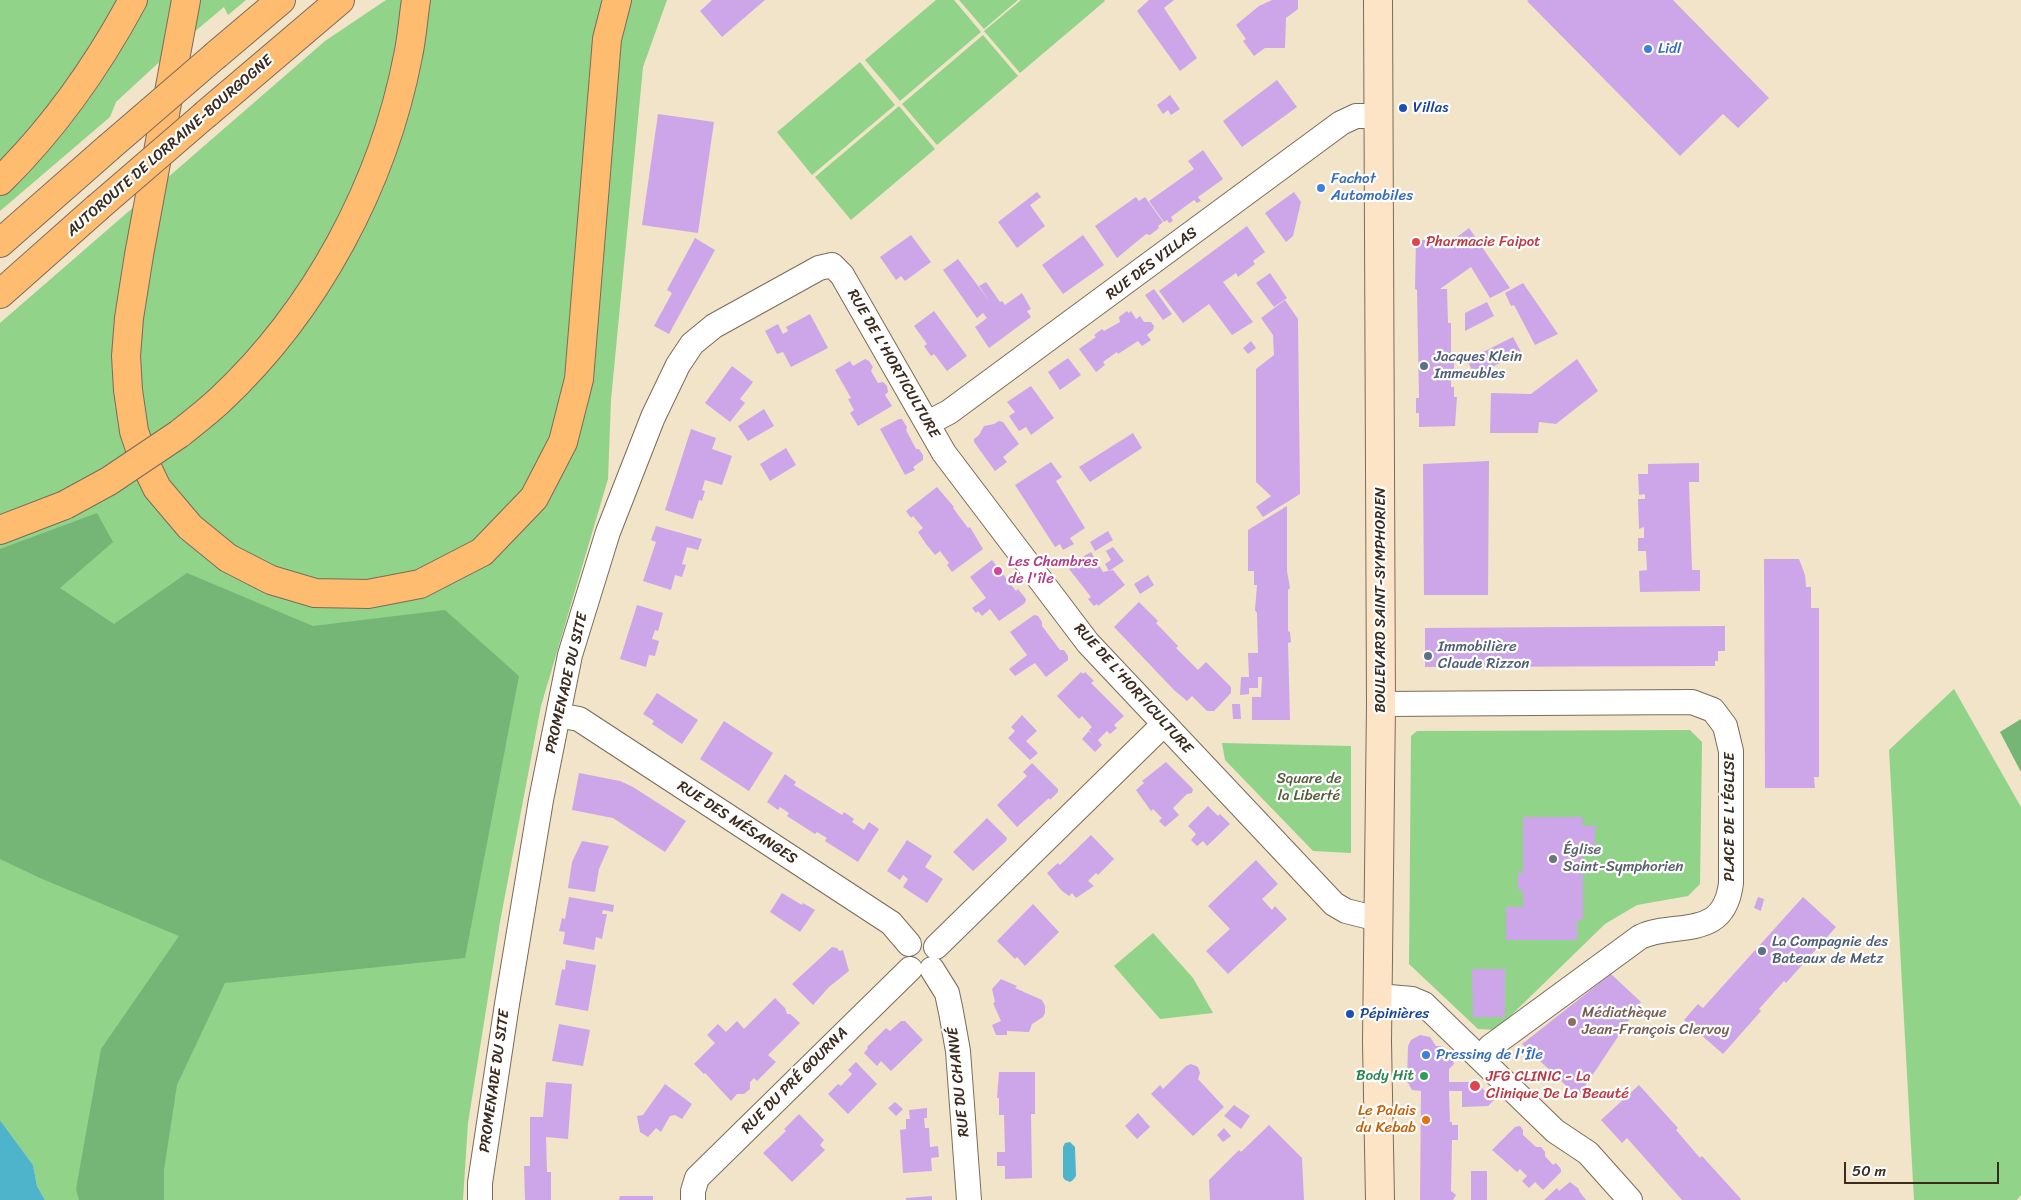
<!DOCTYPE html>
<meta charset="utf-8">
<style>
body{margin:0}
#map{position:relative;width:2021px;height:1200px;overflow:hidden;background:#f1e4c9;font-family:Sriracha,sans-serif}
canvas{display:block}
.scale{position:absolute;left:1844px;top:1162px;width:155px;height:22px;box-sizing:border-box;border:2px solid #3b2a1e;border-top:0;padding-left:6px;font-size:15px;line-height:18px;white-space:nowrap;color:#3b2a1e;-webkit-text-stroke:4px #fff;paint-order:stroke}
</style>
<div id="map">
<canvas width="2021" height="1200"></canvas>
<div class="scale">50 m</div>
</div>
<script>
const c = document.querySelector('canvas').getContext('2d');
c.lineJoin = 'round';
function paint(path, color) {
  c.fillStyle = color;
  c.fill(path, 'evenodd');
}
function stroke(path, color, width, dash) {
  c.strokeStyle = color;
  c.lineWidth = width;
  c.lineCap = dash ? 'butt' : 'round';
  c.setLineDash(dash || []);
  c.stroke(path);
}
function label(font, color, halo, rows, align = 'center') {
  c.font = font + ' Sriracha,sans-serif';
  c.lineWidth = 4.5;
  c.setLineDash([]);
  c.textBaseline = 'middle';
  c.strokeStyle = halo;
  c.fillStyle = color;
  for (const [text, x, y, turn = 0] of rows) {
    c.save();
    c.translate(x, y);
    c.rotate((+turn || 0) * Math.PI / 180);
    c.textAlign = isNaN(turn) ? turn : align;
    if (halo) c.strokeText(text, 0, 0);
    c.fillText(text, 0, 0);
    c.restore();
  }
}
const green = new Path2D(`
 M0 0H119L111 16 49 109 0 164Z
 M144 0H177L168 54 116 102 110 117 0 211V192Z
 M194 0H246L228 15 224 7 187 38Z
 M386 0H606L611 82 626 0H667L643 67 611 400 608 479 541 706 500 922 468 1123 463 1200H45L37 1186 33 1165 0 1120V323L325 41Z
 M936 0H954L981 32 900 101 865 60Z
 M959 0H1018L984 29Z
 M1021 0H1104L1105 1 1020 73 984 31Z
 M983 35 1018 76 937 145 902 104Z
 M860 62 895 105 812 175 777 132Z
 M899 106 935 149 851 220 815 177Z
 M1954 689 2021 807V1195L2017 1200H1914L1889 750Z
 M1690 730 1702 742 1700 884 1688 896 1637 905 1605 924 1496 1030 1478 1029 1409 964 1411 736 1417 731Z
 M1222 743 1351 746V853L1313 851 1225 760Z
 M1153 933 1193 978 1213 1013 1160 1019 1114 966Z`);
const forest = new Path2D(`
 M97 513 113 542 60 588 114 624 187 573 313 626 445 610 519 676 465 958 225 983 177 1085 164 1170V1200H79L76 1189 101 1049 179 936 40 878 0 859V549Z
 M2021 719V772L2000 732Z`);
const water = new Path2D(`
 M0 1120 33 1165 37 1186 45 1200H0Z
 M1070 1142 1075 1147 1076 1176 1073 1180 1070 1182 1065 1180 1063 1177V1147L1065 1143Z`);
const building = new Path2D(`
 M712 0H765L722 37 700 11Z
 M1149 0H1174L1164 8 1197 58 1180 71 1137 11Z
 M1272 0H1298V9L1286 18 1285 48H1265L1254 56 1243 41 1246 39 1236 25 1259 6Z
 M1529 0H1673L1769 98 1738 128 1723 114 1680 156 1527 1Z
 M1277 80 1297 107 1242 147 1223 121Z
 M1170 95 1180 109 1171 115 1168 110 1163 114 1157 105Z
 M658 114 714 122 698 233 642 225Z
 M1203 150 1223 179 1198 197 1201 201 1197 203 1194 200 1183 208 1171 217 1173 221 1169 223 1167 220 1164 222 1149 201 1194 169 1188 161Z
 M1037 192 1041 197 1030 205 1045 226 1017 248 998 222Z
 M1294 192 1301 202 1293 236 1286 242 1265 213Z
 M1136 197 1139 201 1145 197 1163 222 1158 226 1159 228 1150 235 1146 234 1117 258 1095 226Z
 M1247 226 1265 252 1253 261 1255 264 1238 277 1236 273 1223 282 1253 322 1232 335 1209 304 1183 323 1159 291Z
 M1469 228 1510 288 1490 298 1471 267 1440 289H1447L1448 323H1451V362H1454V371H1451V387H1454V397H1457L1455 426 1419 427V413H1416V398H1419L1417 290 1415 289 1416 240H1453Z
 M911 235 931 262 905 281 901 276 896 280 880 257Z
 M1083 235 1104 265 1063 294 1042 265Z
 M695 238 715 250 669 334 654 326 672 293 667 290Z
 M958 259 990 302 979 286 986 282 1000 302 1002 301 1005 305 1022 293 1031 309 1027 311 1031 317 989 348 975 327 987 318 983 313 977 318 943 270Z
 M1270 273 1287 298 1274 307 1256 283Z
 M1523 283 1558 334 1535 345 1514 305 1511 306 1505 293Z
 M1154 289 1172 314 1163 320 1145 295Z
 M1285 300 1298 319 1300 494 1263 517 1256 507 1271 496 1256 482V369L1274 355 1273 335 1261 318Z
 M1487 302 1494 316 1465 331V313Z
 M934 311 967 356 947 371 934 354 931 356 924 346 927 344 914 326Z
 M1127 311 1129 313 1131 311 1136 319 1140 316 1144 322H1151L1154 326 1153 330 1147 335 1151 340 1142 346 1138 341 1118 354 1117 352 1103 362 1105 365 1096 372 1079 349 1096 337 1094 335 1102 329 1104 331 1120 322 1119 317Z
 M810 314 828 348 791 367 783 352 777 354 765 331 778 324 783 334 788 331 786 327Z
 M1513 337 1521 352 1475 376 1467 360Z
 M1251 341 1256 348 1248 354 1243 348Z
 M1068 358 1081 375 1060 390 1048 372Z
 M865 359 869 361 873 367 871 371 878 383 883 382 887 386 888 392 885 395 892 406 858 426 850 413 854 410 848 399 851 398 835 370 850 361 853 366Z
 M1577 359 1598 391 1556 424 1539 422 1538 433H1490L1491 393 1531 394Z
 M732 366 753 382 740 399 745 403 730 422 705 403Z
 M1031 386 1054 418 1031 435 1026 427 1019 431 1009 416 1015 412 1007 402Z
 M764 409 774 426 748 441 738 426Z
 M899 419H902L907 427 906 430 916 449H919L923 455V460L913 467 915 470 905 475 880 429Z
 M999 421 1003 422 1019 444 1003 457 1007 462 995 471 974 442V439L979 435 984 426 994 424Z
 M691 429 716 438 712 449 732 456 722 485 705 480 702 490 705 491 702 501 699 500 693 519 665 510Z
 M1133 433 1142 448 1090 482 1079 467Z
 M786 448 796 465 770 481 760 464Z
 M1489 461 1488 595H1424L1423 464Z
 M1051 462 1062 477 1056 481 1085 528 1070 538 1074 544 1063 550 1060 544 1055 547 1015 485Z
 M1699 463V482H1689L1692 570H1700V591L1640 592 1639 571 1647 570 1646 551H1638V538H1644V527L1639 529 1638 499H1645V494L1639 495 1638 474H1648V464Z
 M937 487 954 507 953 508 968 528 970 527 983 549 952 572 947 565 949 563 940 551 935 555 926 544 918 532 923 528 913 516 911 518 906 511Z
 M1287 506V571L1290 588 1288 590V631L1290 632 1291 642 1288 643 1290 720H1252V697H1261L1262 677H1258V688H1249V694L1240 695 1241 677H1249L1248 653H1258L1257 613 1255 610 1257 585H1254V571H1248V530Z
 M656 526 702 539 698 550 687 547 682 564 686 565 682 577 675 575 671 590 643 581 656 542 651 540Z
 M1108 531 1113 540 1095 551 1090 542Z
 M1113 547 1124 561 1109 571 1105 564 1111 560 1106 551Z
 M1091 552 1103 572 1113 570 1125 585 1098 606 1097 604 1094 606 1088 599 1091 597 1069 569 1071 568 1069 565Z
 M1764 559H1799L1805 575 1806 587H1811V608H1819V777H1814L1815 788H1765Z
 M992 560 1016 591 1018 589 1026 599 1025 603 999 621 990 609 982 616 978 611 976 613 972 608 986 598 970 577Z
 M1148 575 1154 585 1140 594 1134 584Z
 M1139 602 1158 621 1156 623 1178 646 1176 648 1198 670 1206 662 1231 687V693L1214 711H1207L1192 696 1187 701 1174 690 1114 627Z
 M637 605 663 613 658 631 655 630 652 639 659 641 655 656 649 655 646 667 620 659Z
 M1034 615 1038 616 1042 622V626L1060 650H1064L1068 656V660L1046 677 1035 663 1015 676 1009 669 1027 655 1010 632Z
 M1725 626V651H1718V661H1715V666L1425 667V628Z
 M1081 672 1083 674 1085 672 1094 681 1091 683 1124 716 1114 725 1117 728 1110 734 1107 731 1098 740 1102 745 1095 752 1082 739 1089 731 1094 737 1089 730 1092 727 1082 716 1079 719 1057 696Z
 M657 693 698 720 682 744 652 724 654 721 643 714Z
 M1232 704H1240L1241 719H1233Z
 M1022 715 1037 731 1026 741 1038 753 1030 760 1008 738 1015 731 1011 727Z
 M724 721 773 753 749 791 700 759Z
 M1166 762 1193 789 1192 793 1187 794 1173 808 1179 815 1165 827 1159 821 1162 818 1153 809 1151 811 1136 790 1144 783 1142 781Z
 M1032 763 1058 789V792L1050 800 1049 798 1017 827 997 805 1027 776 1023 772Z
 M579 773 620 781 633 787 686 821 665 852 613 818 572 810Z
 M785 774 796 782 794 785 842 815 844 812 854 819 852 822 864 830 869 822 879 829 858 862 825 841 827 838 817 832 815 834 787 816 789 813 780 807 778 810 767 802Z
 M1208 806 1218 816 1220 814 1230 824 1207 846 1203 841 1197 846 1191 840 1196 834 1188 826Z
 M1523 817H1583V826H1597V828H1595V845L1596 847H1583V920H1577V940H1506V907H1523V890H1518V871L1523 874Z
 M987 818 1007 838 1006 841 973 871 953 852Z
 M1091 835 1114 859 1098 875 1096 873 1088 881 1094 886 1076 898 1072 893 1069 896 1062 891 1047 873 1058 863 1060 865Z
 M907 840 932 856 925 867 943 879 927 903 903 887 908 879 903 875 900 880 887 871Z
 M582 841 609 846 599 869 595 892 568 888 572 862Z
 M1256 860 1278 884 1262 899 1272 910 1275 906 1287 919 1228 974 1206 951 1230 929 1208 906Z
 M782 893 802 905 803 903 815 910 800 932 770 912Z
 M569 897 614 905 613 912 603 910 602 914H607L602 939 596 937 594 950 563 944 565 932 559 931 562 918 565 919Z
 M1758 897 1764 899 1761 911 1754 908Z
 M1803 897 1836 927 1786 983 1784 981 1759 1009 1761 1011 1723 1054 1684 1020 1698 1004 1703 1008Z
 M1033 904 1059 932 1025 966 1017 957 1015 959 997 941Z
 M832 947 837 948 839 951 843 950 849 971 829 987 813 1005 792 984Z
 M566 960 596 965 588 1011 555 1005 562 969 565 970Z
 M1471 969H1506L1505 971V1017H1471L1473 1015 1472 971Z
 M1611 974 1641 1002 1578 1097 1522 1044Z
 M1001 979 1017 986 1015 988 1042 1000 1045 1006V1013L1043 1017 1032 1024 1029 1032 1007 1031V1035H996L992 1025 1001 1021 993 1003 995 1002 992 989Z
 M775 998 785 1008 787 1014H790L800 1023 768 1055 776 1062 757 1081 754 1078 750 1082V1089L744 1094H737L731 1101 705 1073 704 1074 694 1064 715 1043 707 1035 718 1024 726 1032 737 1021 744 1029Z
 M901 1021H905L923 1040 891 1071 881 1061 877 1066 864 1053 868 1048 867 1047 886 1028 890 1031Z
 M559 1024 590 1030 583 1066 552 1061Z
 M1420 1035 1430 1037 1436 1046H1441L1452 1057 1454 1064 1449 1069V1082H1476L1494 1100 1488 1106 1462 1107V1091H1449L1450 1122H1452V1125H1458V1140H1452L1451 1191 1456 1195 1453 1200H1420L1421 1091 1412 1090 1407 1081 1408 1046 1411 1040Z
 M856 1062 877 1084 848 1114 828 1094 838 1084 841 1086 852 1074 848 1070Z
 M1191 1064 1198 1067 1200 1073 1198 1079 1224 1107 1193 1136 1151 1094 1160 1085 1163 1089 1186 1066Z
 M999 1072H1035V1114H1031L1032 1178 1005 1179V1166H997V1152H1005L1004 1115H999V1098H997Z
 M546 1082 572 1084 568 1139 546 1137 547 1172H551V1200H525L524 1166H530V1117H543Z
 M665 1084 692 1104 682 1119 675 1115 670 1116 661 1132 656 1128 648 1137 640 1132 637 1116 643 1115Z
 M1639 1085 1678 1128 1676 1130 1700 1158 1702 1156 1741 1199 1740 1200H1682L1627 1138 1622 1143 1601 1120Z
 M895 1102 903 1109 896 1116 888 1108Z
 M1234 1105 1250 1116 1241 1129 1224 1116Z
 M927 1108V1118H924L925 1128H929L930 1147 938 1146 939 1157 931 1158 932 1171 903 1173 900 1130 906 1129V1119H910L909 1110Z
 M1138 1113 1150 1127 1137 1139 1125 1126Z
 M799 1114 824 1140 820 1145 825 1150 792 1182 763 1153 786 1131 784 1129Z
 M1269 1125 1302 1158 1304 1200H1210L1209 1180 1239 1150 1241 1152Z
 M1520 1126 1523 1130V1135L1536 1147H1541L1545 1152V1156L1553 1165 1556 1163 1561 1169V1172L1543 1190 1535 1182 1529 1188 1522 1181 1527 1176 1520 1169 1517 1172 1492 1150 1515 1127Z
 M1224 1128 1231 1136 1223 1142 1217 1135Z
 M1471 1171H1487V1200H1471Z
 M1570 1182 1579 1189V1191L1586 1200H1544L1557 1188 1559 1191Z
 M620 1196H653V1200H619Z
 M932 1196V1200H906V1198Z`);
const street = new Path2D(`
 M928 423 949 412 1341 123 1356 116H1378
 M1381 704 1692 702 1713 710 1725 726 1731 751V883C1724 942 1675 920 1640 937L1490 1047 1481 1058
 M558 715 579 719 891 923 909 944
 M936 947 1164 724
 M932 969 947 993 951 1012 958 1051 969 1200
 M1378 996 1412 999 1424 1004 1555 1131 1588 1153 1630 1200
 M480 1200V1183L507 1004 541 800 570 655 608 532 653 417 678 365 692 344 714 326 819 268 832 265 842 275 944 453 1088 643 1334 904 1346 911 1378 919
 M693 1200V1191L697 1178 910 969`);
const secondary = new Path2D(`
 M1378 0 1381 704 1377 1042 1380 1200`);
const highway = new Path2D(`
 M186 0 139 255 129 318 126 356 128 390 134 431 144 461 157 488 190 527 228 558 271 580 315 593 368 594 420 584 482 552 534 498 563 442 579 379 607 39 617 0
 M216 55 281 0
 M206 114 340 0
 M0 181C54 128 97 67 133 0
 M0 243 108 148
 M0 294 97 208
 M179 434C193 423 207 412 220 400 316 310 383 185 408 56 412 38 413 19 416 0
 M0 530 65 505`);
const highwayBridge = new Path2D(`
 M108 148 216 55
 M97 208 206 114
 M65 505 109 481 179 434`);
const markers = [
 [1648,49,5,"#3f7fe0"],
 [1403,108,5,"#1a4fb4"],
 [1321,188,5,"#3f7fe0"],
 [1416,242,5,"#e0444e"],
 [1424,366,5,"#5c6f8a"],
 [998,571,5,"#d1479c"],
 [1428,656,5,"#5c6f8a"],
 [1553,859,5,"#6b7280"],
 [1762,951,5,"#5c6f8a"],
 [1350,1014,5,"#1a4fb4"],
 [1572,1022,5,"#8d6e63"],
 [1426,1055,5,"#3f7fe0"],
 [1424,1076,5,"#2e9e5b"],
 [1475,1086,6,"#e0444e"],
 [1426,1120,5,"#e8710a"]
];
const shopNames = [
 ["Lidl",1658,49],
 ["Fachot",1331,179],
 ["Automobiles",1331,196],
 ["Pressing de l'Île",1436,1055]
];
const transitNames = [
 ["Villas",1413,108],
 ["Pépinières",1360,1014]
];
const streetNames = [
 ["AUTOROUTE DE LORRAINE-BOURGOGNE",170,146,-41],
 ["RUE DES VILLAS",1152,264,-37],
 ["RUE DE L'HORTICULTURE",893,364,60],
 ["BOULEVARD SAINT-SYMPHORIEN",1381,600,-90],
 ["PROMENADE DU SITE",567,683,-77],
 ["RUE DE L'HORTICULTURE",1133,689,48],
 ["PLACE DE L'ÉGLISE",1730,817,-90],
 ["RUE DES MÉSANGES",737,823,33],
 ["PROMENADE DU SITE",495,1081,-82],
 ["RUE DU PRÉ GOURNA",795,1081,-45],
 ["RUE DU CHANVÉ",959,1082,-96]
];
const healthNames = [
 ["Pharmacie Faipot",1426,242],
 ["JFG CLINIC - La",1486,1077],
 ["Clinique De La Beauté",1486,1094]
];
const serviceNames = [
 ["Jacques Klein",1434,357],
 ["Immeubles",1434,374],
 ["Immobilière",1438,647],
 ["Claude Rizzon",1438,664],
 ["La Compagnie des",1772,942],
 ["Bateaux de Metz",1772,959]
];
const hotelNames = [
 ["Les Chambres",1008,562],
 ["de l'île",1008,579]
];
const parkNames = [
 ["Square de",1309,779],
 ["la Liberté",1309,796]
];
const worshipNames = [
 ["Église",1563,850],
 ["Saint-Symphorien",1563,867]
];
const educationNames = [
 ["Médiathèque",1582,1013],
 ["Jean-François Clervoy",1582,1030]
];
const leisureNames = [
 ["Body Hit",1414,1076]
];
const foodNames = [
 ["Le Palais",1416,1111],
 ["du Kebab",1416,1128]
];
paint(green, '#92d38a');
paint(forest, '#75b576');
paint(water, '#4db4cb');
paint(building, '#cda6e9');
stroke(street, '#7b6b5a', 26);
stroke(secondary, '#7b6b5a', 30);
stroke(highway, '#7b6b5a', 30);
stroke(street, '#fff', 24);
stroke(secondary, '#fee4c6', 28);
stroke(highway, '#fdbc70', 28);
stroke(highwayBridge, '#7b6b5a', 30, []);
stroke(highwayBridge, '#fdbc70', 28);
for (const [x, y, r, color] of markers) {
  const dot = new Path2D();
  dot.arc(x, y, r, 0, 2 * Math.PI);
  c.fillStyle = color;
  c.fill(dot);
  stroke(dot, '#fff', 2);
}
label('15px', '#366cbe', '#fff', shopNames, 'left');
label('15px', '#164399', '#fff', transitNames, 'left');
label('15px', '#3b2a1e', '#fff', streetNames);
label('15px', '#be3a42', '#fff', healthNames, 'left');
label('15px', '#4e5e75', '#fff', serviceNames, 'left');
label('15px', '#b23c85', '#fff', hotelNames, 'left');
label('15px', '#555d3e', '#fff', parkNames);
label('15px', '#5b616d', '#fff', worshipNames, 'left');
label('15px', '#785e54', '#fff', educationNames, 'left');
label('15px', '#27864d', '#fff', leisureNames, 'right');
label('15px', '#c56008', '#fff', foodNames, 'right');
</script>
